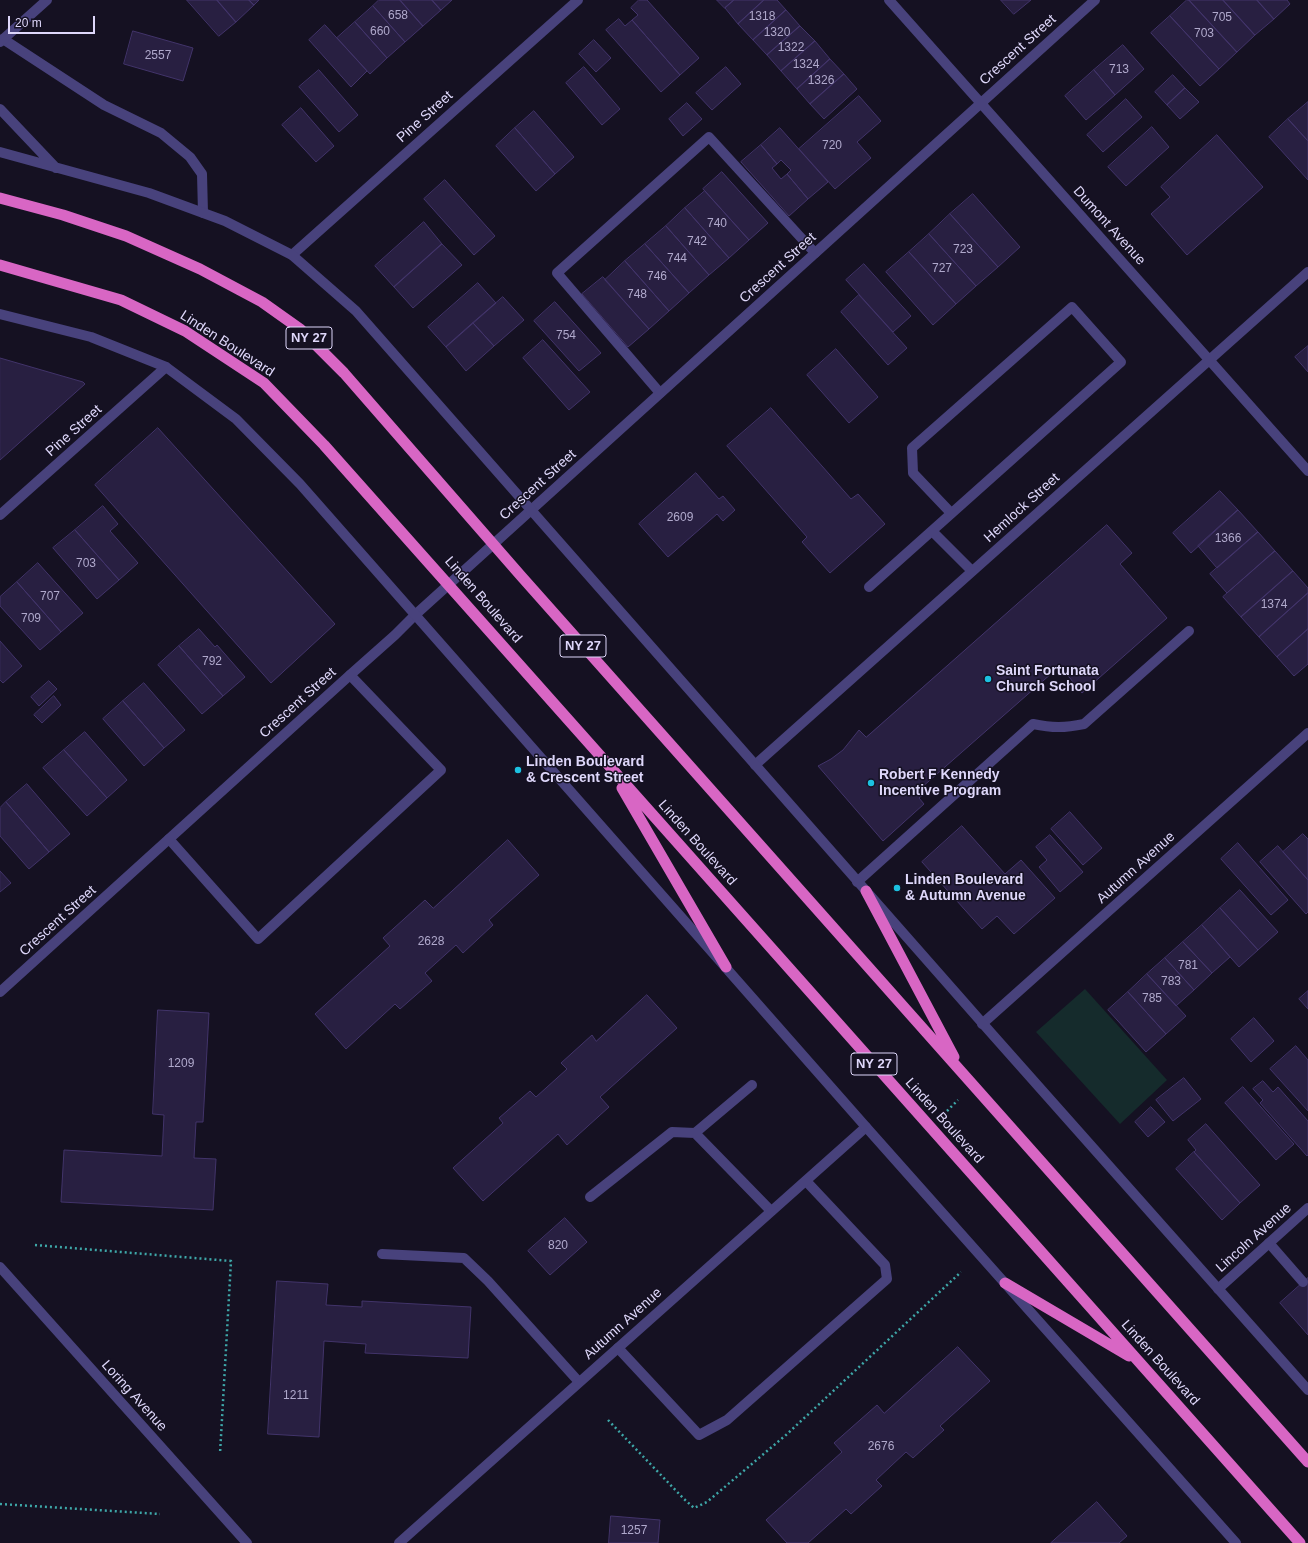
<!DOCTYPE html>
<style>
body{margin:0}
#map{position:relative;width:1308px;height:1543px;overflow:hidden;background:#151122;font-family:Helvetica,sans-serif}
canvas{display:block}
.scale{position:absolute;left:8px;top:16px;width:87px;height:18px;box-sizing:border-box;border:2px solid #ded7fa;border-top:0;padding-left:5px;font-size:12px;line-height:14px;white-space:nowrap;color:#ded7fa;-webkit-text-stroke:3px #151122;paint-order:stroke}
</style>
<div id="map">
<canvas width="1308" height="1543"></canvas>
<div class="scale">20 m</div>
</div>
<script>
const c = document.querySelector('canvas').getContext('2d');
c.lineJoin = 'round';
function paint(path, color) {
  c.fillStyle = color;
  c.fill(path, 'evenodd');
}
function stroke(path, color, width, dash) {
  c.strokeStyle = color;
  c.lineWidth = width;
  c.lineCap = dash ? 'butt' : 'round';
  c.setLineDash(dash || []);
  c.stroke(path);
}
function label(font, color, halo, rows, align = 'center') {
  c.font = font + ' Helvetica,sans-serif';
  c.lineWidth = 3;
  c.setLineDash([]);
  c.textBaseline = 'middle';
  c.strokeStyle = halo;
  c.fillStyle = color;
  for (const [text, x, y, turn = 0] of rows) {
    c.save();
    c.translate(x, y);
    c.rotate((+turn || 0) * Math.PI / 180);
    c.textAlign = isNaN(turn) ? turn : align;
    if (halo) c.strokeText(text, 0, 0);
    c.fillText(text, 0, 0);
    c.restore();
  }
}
const green = new Path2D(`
 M1085 989 1167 1080 1120 1124 1036 1032Z`);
const building = new Path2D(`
 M187 0H217L236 22 219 36Z
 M217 0H249L254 5 236 22Z
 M249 0H259L254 5Z
 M379 0H400L423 26 405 42 373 6Z
 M400 0H432L441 10 423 26Z
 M432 0H452L441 10Z
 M639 0H647L699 58 680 75 632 20 638 15 631 8Z
 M717 0H734L725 8Z
 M734 0H764L738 24 725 8Z
 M764 0H777L786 10 753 40 738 24Z
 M1001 0H1031L1014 14Z
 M1187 0H1189L1237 52 1219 69 1170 16Z
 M1189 0H1223L1255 35 1237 52Z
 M1223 0H1257L1274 19 1255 35Z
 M1257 0H1287L1290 4 1274 19Z
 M373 6 405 42 387 58 355 22Z
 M786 10 800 26 767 55 753 40Z
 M1170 16 1219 69 1200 86 1151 33Z
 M619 19 625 26 632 20 680 75 661 92 606 30Z
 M355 22 387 58 370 74 337 38Z
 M325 25 367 71 351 87 309 40Z
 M800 26 815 41 781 71 767 55Z
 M133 31 193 48 183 81 124 64Z
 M594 40 611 58 596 72 579 54Z
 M815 41 830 59 797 89 781 71Z
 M1123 45 1144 69 1115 95 1094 70Z
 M830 59 844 74 810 104 797 89Z
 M584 67 620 109 602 125 566 83Z
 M726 67 741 84 712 110 696 93Z
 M319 70 358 115 339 132 299 87Z
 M1094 70 1115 95 1086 120 1065 96Z
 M844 74 857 89 824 119 810 104Z
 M1173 75 1185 88 1167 105 1155 92Z
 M1185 88 1199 102 1180 119 1167 105Z
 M859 96 881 121 857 142 871 158 835 189 799 149Z
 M1126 99 1142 117 1103 152 1087 135Z
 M1308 102V141L1288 119Z
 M687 103 702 119 683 136 669 119Z
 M301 108 334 146 316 162 282 125Z
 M534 111 574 157 555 174 515 128Z
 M1288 119 1308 141V180L1269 137Z
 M1152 127 1169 147 1126 186 1108 167Z
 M515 128 555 174 536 191 496 146Z
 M780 128 828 182 808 199 787 174 791 170 781 160 777 164 761 145Z
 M1217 135 1263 187 1187 255 1151 214 1170 197 1161 187Z
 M761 145 777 164 772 168 781 179 787 174 808 199 789 216 741 162Z
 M722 172 768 223 749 240 703 189Z
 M445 180 495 236 474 255 424 199Z
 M705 191 749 240 729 258 685 208Z
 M973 194 1020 247 998 267 950 214Z
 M685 208 729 258 709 275 666 226Z
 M950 214 998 267 976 286 929 234Z
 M424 222 442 244 394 287 375 266Z
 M666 226 709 275 689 293 645 244Z
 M929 234 976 286 956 304 909 252Z
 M442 244 462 265 413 308 394 287Z
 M645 244 689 293 669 311 625 261Z
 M909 252 956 304 933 325 886 272Z
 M625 261 669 311 649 329 605 280Z
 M864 264 911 316 893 332 846 280Z
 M603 277 649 329 628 347 582 294Z
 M478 283 496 303 446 347 428 327Z
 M859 295 907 348 888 365 841 312Z
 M503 297 524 320 494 346 473 323Z
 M555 302 601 353 579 371 534 321Z
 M473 323 494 346 466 371 446 347Z
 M543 340 590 392 569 410 523 358Z
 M1308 346V372L1295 357Z
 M836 349 878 397 849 423 807 375Z
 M0 358 83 382 85 384 0 460Z
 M771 408 851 499 858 494 885 524 830 573 802 542 807 537 727 446Z
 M158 428 335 624 271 683 95 485Z
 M696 473 719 499 723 496 735 510 723 521 717 514 668 557 639 524Z
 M1220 491 1238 510 1191 553 1173 533Z
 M103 506 118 524 110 531 138 563 119 580 75 530Z
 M1238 510 1258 532 1217 568 1198 546Z
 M1107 525 1132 553 1120 564 1167 618 1082 693 1060 666 921 788 925 793 919 798 924 804 883 841 818 766 831 759 843 750 859 730 866 737Z
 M75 530 119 580 97 599 53 548Z
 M1258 532 1275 551 1227 593 1210 574Z
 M1275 551 1293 571 1241 617 1223 597Z
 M38 563 83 613 61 632 17 582Z
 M1293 571 1308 588V593L1259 637 1241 617Z
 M17 582 61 632 40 650 0 606V597Z
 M1308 593V629L1277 657 1259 637Z
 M199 629 215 647 217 645 245 677 223 696 179 646Z
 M1308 629V664L1294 676 1277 657Z
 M0 641 22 666 3 683 0 680Z
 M179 646 223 696 202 714 158 665Z
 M49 681 57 689 39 706 31 697Z
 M144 683 185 730 164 748 123 701Z
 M54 696 61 705 42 723 34 715Z
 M123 701 164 748 144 766 103 719Z
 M85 732 127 780 107 798 64 750Z
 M64 750 107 798 87 816 43 768Z
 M27 784 70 834 49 852 6 802Z
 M6 802 49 852 29 869 0 836V808Z
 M1070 812 1102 848 1083 865 1051 829Z
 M962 826 1005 874 1021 860 1055 898 1014 934 997 916 982 929 922 862Z
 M1303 834 1308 839V880L1283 852Z
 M1050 835 1083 872 1060 892 1039 867 1047 860 1036 847Z
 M508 840 539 875 489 920 493 925 463 953 456 945 425 973 432 981 400 1009 395 1004 346 1049 315 1014 390 946 383 938 425 900 433 908Z
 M1238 843 1288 900 1271 915 1221 859Z
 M1278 846 1308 880V912L1306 914 1260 862Z
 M0 871 11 883 0 892Z
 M1240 890 1278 932 1258 950 1220 908Z
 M1220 908 1258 950 1239 967 1202 925Z
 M1202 925 1230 957 1212 973 1183 942Z
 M1183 942 1212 973 1194 990 1165 958Z
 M1165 958 1194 990 1176 1006 1147 974Z
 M1147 974 1186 1016 1166 1034 1128 992Z
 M1308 991V1009L1299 999Z
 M1128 992 1166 1034 1146 1052 1108 1010Z
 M647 995 677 1028 600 1097 609 1107 567 1145 558 1134 483 1201 453 1168 503 1123 499 1118 530 1091 536 1097 567 1069 561 1063 592 1035 596 1041Z
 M158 1010 209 1013 203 1122H196L194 1158 216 1159 213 1210 61 1202 64 1150 162 1156 164 1115 153 1114Z
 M1254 1018 1274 1041 1251 1062 1231 1039Z
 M1296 1046 1308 1060V1111L1270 1069Z
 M1184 1078 1201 1099 1173 1121 1156 1100Z
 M1263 1081 1273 1092 1278 1087 1308 1121V1155L1307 1156 1260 1103 1263 1100 1253 1089Z
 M1243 1087 1294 1144 1276 1160 1225 1103Z
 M1151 1107 1165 1122 1148 1137 1135 1122Z
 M1206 1124 1260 1185 1240 1203 1194 1152 1196 1150 1188 1140Z
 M1194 1152 1240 1203 1222 1220 1176 1169Z
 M565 1218 587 1242 550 1275 528 1251Z
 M1308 1278V1335L1280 1303Z
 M277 1281 328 1284 326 1305 362 1307V1301L471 1307 468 1358 365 1353 366 1344 324 1341 319 1437 268 1434Z
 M958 1347 990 1381 940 1426 944 1430 913 1458 906 1452 876 1480 882 1486 851 1514 846 1509 808 1543H787L766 1520 842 1452 834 1443 877 1405 884 1413Z
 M1097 1502 1127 1536 1119 1543H1051Z
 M611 1516 660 1520 658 1543H609Z`);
const path = new Path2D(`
 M947 1111 958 1100
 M35 1245 231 1261 220 1454
 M608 1420 684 1499 694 1508 707 1502 786 1435 961 1272
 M0 1504 160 1514`);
const service = new Path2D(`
 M3 39 104 105 161 133 190 157 202 174 203 213
 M660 393 557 273 709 137 815 253
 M932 531 972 571
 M869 587 1121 362 1072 307 912 448 913 473 951 513
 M169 839 258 939 441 770 350 675
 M857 882 1033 724C1052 728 1065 728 1084 724L1189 631
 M695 1133 752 1085
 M590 1197 672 1132 695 1133 771 1211
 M1269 1243 1303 1282
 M382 1254 464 1258 488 1281 579 1382
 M618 1348 699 1435 727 1420 887 1279 885 1265 806 1181`);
const minor = new Path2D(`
 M889 0 1308 471
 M0 42 47 0
 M292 255 578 0
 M0 515 166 367
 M755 765 1308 272
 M0 992 350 675 395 635 415 615 1095 0
 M982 1024 1308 733
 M0 1267 247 1543
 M1218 1289 1308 1208
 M399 1543 866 1127`);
const tertiary = new Path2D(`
 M0 109 56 168
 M0 152 149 193 225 221 292 255 356 311 992 1034 1308 1390
 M0 314 91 337 166 367 236 419 300 484 866 1127 1236 1543`);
const trunk = new Path2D(`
 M0 198 63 215 126 236 200 269 262 302 300 329 344 373 521 576 1308 1462
 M0 265 121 300 185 331 264 383 324 445 1300 1543
 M622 788 726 967
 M866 891 954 1057
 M1005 1283 1129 1356`);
const markers = [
 [988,679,4,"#1cc1e1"],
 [518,770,4,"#1cc1e1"],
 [871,783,4,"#1cc1e1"],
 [897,888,4,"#1cc1e1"]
];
const numberNames = [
 ["658",398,16],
 ["1318",762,17],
 ["705",1222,18],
 ["660",380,32],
 ["1320",777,33],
 ["703",1204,34],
 ["1322",791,48],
 ["2557",158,56],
 ["1324",806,65],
 ["713",1119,70],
 ["1326",821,81],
 ["720",832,146],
 ["740",717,224],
 ["742",697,242],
 ["723",963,250],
 ["744",677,259],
 ["727",942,269],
 ["746",657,277],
 ["748",637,295],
 ["754",566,336],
 ["2609",680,518],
 ["1366",1228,539],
 ["703",86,564],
 ["707",50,597],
 ["1374",1274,605],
 ["709",31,619],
 ["792",212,662],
 ["2628",431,942],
 ["781",1188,966],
 ["783",1171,982],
 ["785",1152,999],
 ["1209",181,1064],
 ["820",558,1246],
 ["1211",296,1396],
 ["2676",881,1447],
 ["1257",634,1531]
];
const shields = [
 [309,338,46],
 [583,646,46],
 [874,1064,46]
];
const shieldNames = [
 ["NY 27",309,338],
 ["NY 27",583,646],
 ["NY 27",874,1064]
];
const streetNames = [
 ["Crescent Street",1018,50,-42],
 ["Pine Street",425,117,-42],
 ["Dumont Avenue",1109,226,48],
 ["Crescent Street",778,268,-42],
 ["Linden Boulevard",227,344,33],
 ["Pine Street",74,431,-42],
 ["Crescent Street",538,485,-42],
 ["Hemlock Street",1022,508,-42],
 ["Linden Boulevard",483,600,49],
 ["Crescent Street",298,703,-42],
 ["Linden Boulevard",697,843,48],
 ["Autumn Avenue",1136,868,-42],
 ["Crescent Street",58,921,-42],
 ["Linden Boulevard",944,1121,48],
 ["Lincoln Avenue",1254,1238,-42],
 ["Autumn Avenue",623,1324,-42],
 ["Linden Boulevard",1160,1363,48],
 ["Loring Avenue",134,1396,48]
];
const poiNames = [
 ["Saint Fortunata",996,671],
 ["Church School",996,687],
 ["Linden Boulevard",526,762],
 ["& Crescent Street",526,778],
 ["Robert F Kennedy",879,775],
 ["Incentive Program",879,791],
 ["Linden Boulevard",905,880],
 ["& Autumn Avenue",905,896]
];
paint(green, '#152b2c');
paint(building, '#281f41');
stroke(building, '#42346a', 1);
stroke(path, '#3ea7a8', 2.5, [2, 3]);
stroke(service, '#48427c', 10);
stroke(minor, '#48427c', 10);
stroke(tertiary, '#48427c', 10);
stroke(trunk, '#d866c4', 11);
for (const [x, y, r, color] of markers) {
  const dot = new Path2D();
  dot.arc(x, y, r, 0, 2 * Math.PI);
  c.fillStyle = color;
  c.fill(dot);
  stroke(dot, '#151122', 1.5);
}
label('12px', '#b0a9cc', null, numberNames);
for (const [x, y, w] of shields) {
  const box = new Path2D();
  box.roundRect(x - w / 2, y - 11, w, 22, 3);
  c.fillStyle = '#151122';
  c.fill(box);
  stroke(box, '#ded7fa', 1);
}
label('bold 13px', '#ded7fa', null, shieldNames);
label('14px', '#ded7fa', '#151122', streetNames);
label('bold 14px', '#ded7fa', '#151122', poiNames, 'left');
</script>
